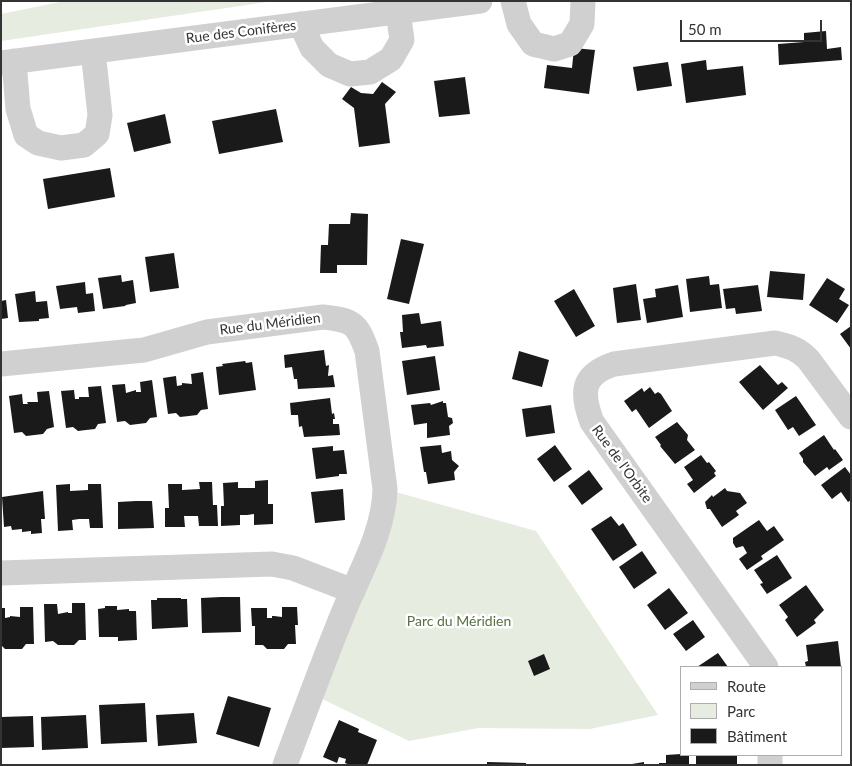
<!DOCTYPE html>
<meta charset="utf-8">
<style>
body{margin:0}
#map{position:relative;width:852px;height:766px;overflow:hidden;background:#fff;font-family:Lato,sans-serif}
canvas{display:block}
.frame{position:absolute;inset:0;border:2px solid #333;pointer-events:none}
.legend{position:absolute;left:680px;top:666px;width:162px;height:90px;box-sizing:border-box;background:#fff;border:1px solid #adadad;margin:0;padding:6px 9px;list-style:none;font-size:15px;color:#333}
.legend li{display:flex;align-items:center;gap:10px;height:25px}
.legend b{width:25px;border:1px solid #adadad}
.scale{position:absolute;left:680px;top:20px;width:142px;height:22px;box-sizing:border-box;border:2px solid #333;border-top:0;padding-left:6px;font-size:15px;line-height:18px;white-space:nowrap;color:#333;-webkit-text-stroke:4px #fff;paint-order:stroke}
</style>
<div id="map">
<canvas width="852" height="766"></canvas>
<div class="frame"></div>
<ul class="legend">
<li><b style="height:6px;background:#d0d0d0"></b>Route</li>
<li><b style="height:14px;background:#e6ecdf"></b>Parc</li>
<li><b style="height:14px;background:#1a1a1a"></b>Bâtiment</li>
</ul>
<div class="scale">50 m</div>
</div>
<script>
const c = document.querySelector('canvas').getContext('2d');
c.lineJoin = 'round';
function paint(path, color) {
  c.fillStyle = color;
  c.fill(path, 'evenodd');
}
function stroke(path, color, width, dash) {
  c.strokeStyle = color;
  c.lineWidth = width;
  c.lineCap = dash ? 'butt' : 'round';
  c.setLineDash(dash || []);
  c.stroke(path);
}
function label(font, color, halo, rows, align = 'center') {
  c.font = font + ' Lato,sans-serif';
  c.lineWidth = 5;
  c.setLineDash([]);
  c.textBaseline = 'middle';
  c.strokeStyle = halo;
  c.fillStyle = color;
  for (const [text, x, y, turn = 0] of rows) {
    c.save();
    c.translate(x, y);
    c.rotate((+turn || 0) * Math.PI / 180);
    c.textAlign = isNaN(turn) ? turn : align;
    if (halo) c.strokeText(text, 0, 0);
    c.fillText(text, 0, 0);
    c.restore();
  }
}
const green = new Path2D(`
 M65 1H274L1 41V14Z
 M385 489 536 531 658 715 590 729 478 728 409 741 312 694Z`);
const building = new Path2D(`
 M826 31 827 49 841 47 842 60 779 65 778 44 804 42V33Z
 M574 48 595 50 589 94 544 88 547 65 572 68Z
 M706 60 707 70 743 66 746 95 686 103 681 64Z
 M668 62 672 86 637 91 633 67Z
 M465 77 470 114 439 117 434 81Z
 M382 82 396 92 385 104 390 143 359 147 354 108 342 99 351 87 361 93 373 94Z
 M276 109 283 142 219 154 212 121Z
 M165 114 171 143 134 152 127 123Z
 M110 168 115 197 48 209 43 179Z
 M351 213 368 214 367 265H337V273H320L321 245H328L329 224H350Z
 M401 239 424 244 409 304 387 299Z
 M174 253 179 288 150 292 145 257Z
 M770 271 805 274 803 300 767 297Z
 M121 275 122 282 133 280 136 303 126 305 125 306 103 309 98 278Z
 M709 276 710 285 719 284 722 308 690 312 686 279Z
 M827 278 845 289 839 299 849 305 837 323 809 305Z
 M85 282 86 294 93 293 95 311 78 313 77 307 60 309 56 286Z
 M636 284 641 320 617 323 613 288Z
 M678 285 683 317 647 323 643 299 656 297 655 289Z
 M758 285 762 311 736 314 735 308 726 309 723 289Z
 M574 289 595 326 576 337 554 301Z
 M35 291 36 302 47 301 49 318 39 319V321L19 322 15 294Z
 M6 300 8 318 1 319V301Z
 M419 313 421 324 441 321 444 346 427 348 426 345 402 348 400 332H403L402 315Z
 M851 326V349L840 334Z
 M324 350 326 366 329 365 328 376 333 375 335 387 298 389 297 379H294L292 367 285 368 284 355Z
 M519 351 549 360 542 387 512 379Z
 M435 356 440 390 407 395 402 361Z
 M245 361 246 363 252 362 256 390 219 395 216 367 223 366 222 364Z
 M760 365 778 385 782 382 788 388 763 410 739 382Z
 M203 372 208 409 201 410 197 415 189 416 180 417 176 413 168 414 163 378 176 376 177 386 182 385V383L192 384 191 374Z
 M152 380 157 417 150 418 146 423 130 425 125 421 117 422 112 385 125 384 126 393 136 390V392H141L140 382Z
 M101 386 106 423 98 424 95 429 86 430 78 431 73 427 66 428 61 391 74 390 75 399H79V397H89L88 387Z
 M650 387 655 394 658 392 661 394 672 411 649 428 636 409 632 412 624 401 642 388 644 392Z
 M49 391 54 427 47 429 43 434 26 436 22 432 14 433 9 396 22 394 23 404H28L27 402H38L37 392Z
 M796 396 816 425 799 436 793 427 788 430 775 410Z
 M330 398 332 414 334 413 335 419H333V424H339L340 435 304 437 302 426 299 427 298 415H291L290 403Z
 M443 401V403H446L448 417 452 418 453 423 449 426 450 435 427 438V423L414 425 411 405 430 403 431 405Z
 M551 405 555 433 526 437 522 409Z
 M677 422 688 435 687 440 695 450 675 464 660 446 661 445 655 437Z
 M824 435 834 450 835 449 843 460 829 470 827 467 815 476 803 462V459L799 453Z
 M441 445 442 453 451 451 452 460 459 466 454 472 455 480 428 484 426 472H424L420 447Z
 M555 445 572 469 554 482 537 459Z
 M333 446V451L344 450 347 474H339V476L316 479 312 448Z
 M701 455 707 463 709 462 716 471 714 473 716 476 694 493 687 484 693 480 684 467Z
 M845 467 851 475V500L848 502 841 492 832 499 821 485Z
 M589 470 603 489 582 505 568 486Z
 M268 480V504H273V524L254 525V514L247 515H240V525L221 526V506H224L223 483 238 482V488H255V481Z
 M199 482H212L213 505H217L218 526H199L198 516H184L185 527H165V508H169L168 484H182V490L200 489Z
 M70 484V491L88 490V484H101L103 528H90L89 519H79L72 520 73 530 58 531 56 485Z
 M725 488 727 491 740 493 747 503 736 511 739 515 722 527 710 509H707L705 502 712 495 713 497Z
 M343 489 345 520 315 523 311 492Z
 M43 491 45 519H41L42 533 31 534V531L22 532V529L12 530 11 526 4 527 2 497Z
 M136 501H152L154 528 118 529V502Z
 M611 516 619 526 623 523 637 545 613 561 591 529Z
 M759 520 767 531 774 526 784 540 761 556 763 559 747 570 739 559 747 553 743 546 736 548 733 543V538Z
 M642 551 657 573 634 589 619 567Z
 M777 555 792 578 767 594 760 584 763 583 754 570Z
 M806 585 824 610 814 620 816 623 797 637 785 620 788 617 779 605Z
 M669 588 688 613 665 630 647 605Z
 M221 597H240L241 632 202 633 201 598Z
 M157 598H181V599H187L188 627 152 629 151 600H157Z
 M72 603H85L86 640H79L74 645H58L53 641 45 642 44 604H57L58 614 68 612V613H72Z
 M105 606H117V610L129 609V611H136L137 640 118 641V637H99L98 609 105 608Z
 M20 607H33L34 644H26L22 649H5L1 645V608H5V618L10 617V616L20 617Z
 M282 607H297L298 625H295L296 644H288L284 649H267L263 645H255V626H252L251 608H267V618H272V616H274L282 617Z
 M693 620 705 637 686 651 673 634Z
 M838 641 841 667H806L805 662 808 661 806 645Z
 M718 653 728 667H697Z
 M544 654 550 669 534 676 528 661Z
 M228 696 271 708 259 747 216 734Z
 M145 703 147 742 101 744 99 705Z
 M194 713 197 743 158 746 156 715Z
 M86 715 88 748 42 750 41 717Z
 M33 716 34 747 1 748V717Z
 M339 720 359 729 358 732 377 740 367 765H350L345 763 346 759 339 757 337 763 323 757Z
 M681 754 689 755V765H659V763H666V755Z
 M696 755H737V765H696Z
 M487 762 526 763V765H487Z
 M644 762V765H632V764Z`);
const minor = new Path2D(`
 M513 1 519 24 533 44 554 49 570 44 582 24 583 1
 M301 24 312 48 329 65 350 74 370 72 391 59 402 40 398 12
 M14 61 18 109 26 135 38 143 61 148 84 145 97 134 100 115 93 51
 M1 63 480 1
 M1 364 144 350 207 332 323 317C353 320 357 323 367 351L385 489C384 532 360 572 344 611 323 662 304 714 285 765
 M1 573 272 564 293 568 353 591
 M766 667 592 422C581 393 581 375 614 364L775 343C789 346 798 349 808 359L851 417
 M770 765V755`);
const streetNames = [
 ["Rue des Conifères",241,32,-7],
 ["Rue du Méridien",270,324,-7],
 ["Rue de l'Orbite",622,464,54]
];
const parkNames = [
 ["Parc du Méridien",459,621]
];
paint(green, '#e6ecdf');
paint(building, '#1a1a1a');
stroke(minor, '#d0d0d0', 25);
label('14px', '#333', '#fff', streetNames);
label('14px', '#56703f', '#fff', parkNames);
</script>
